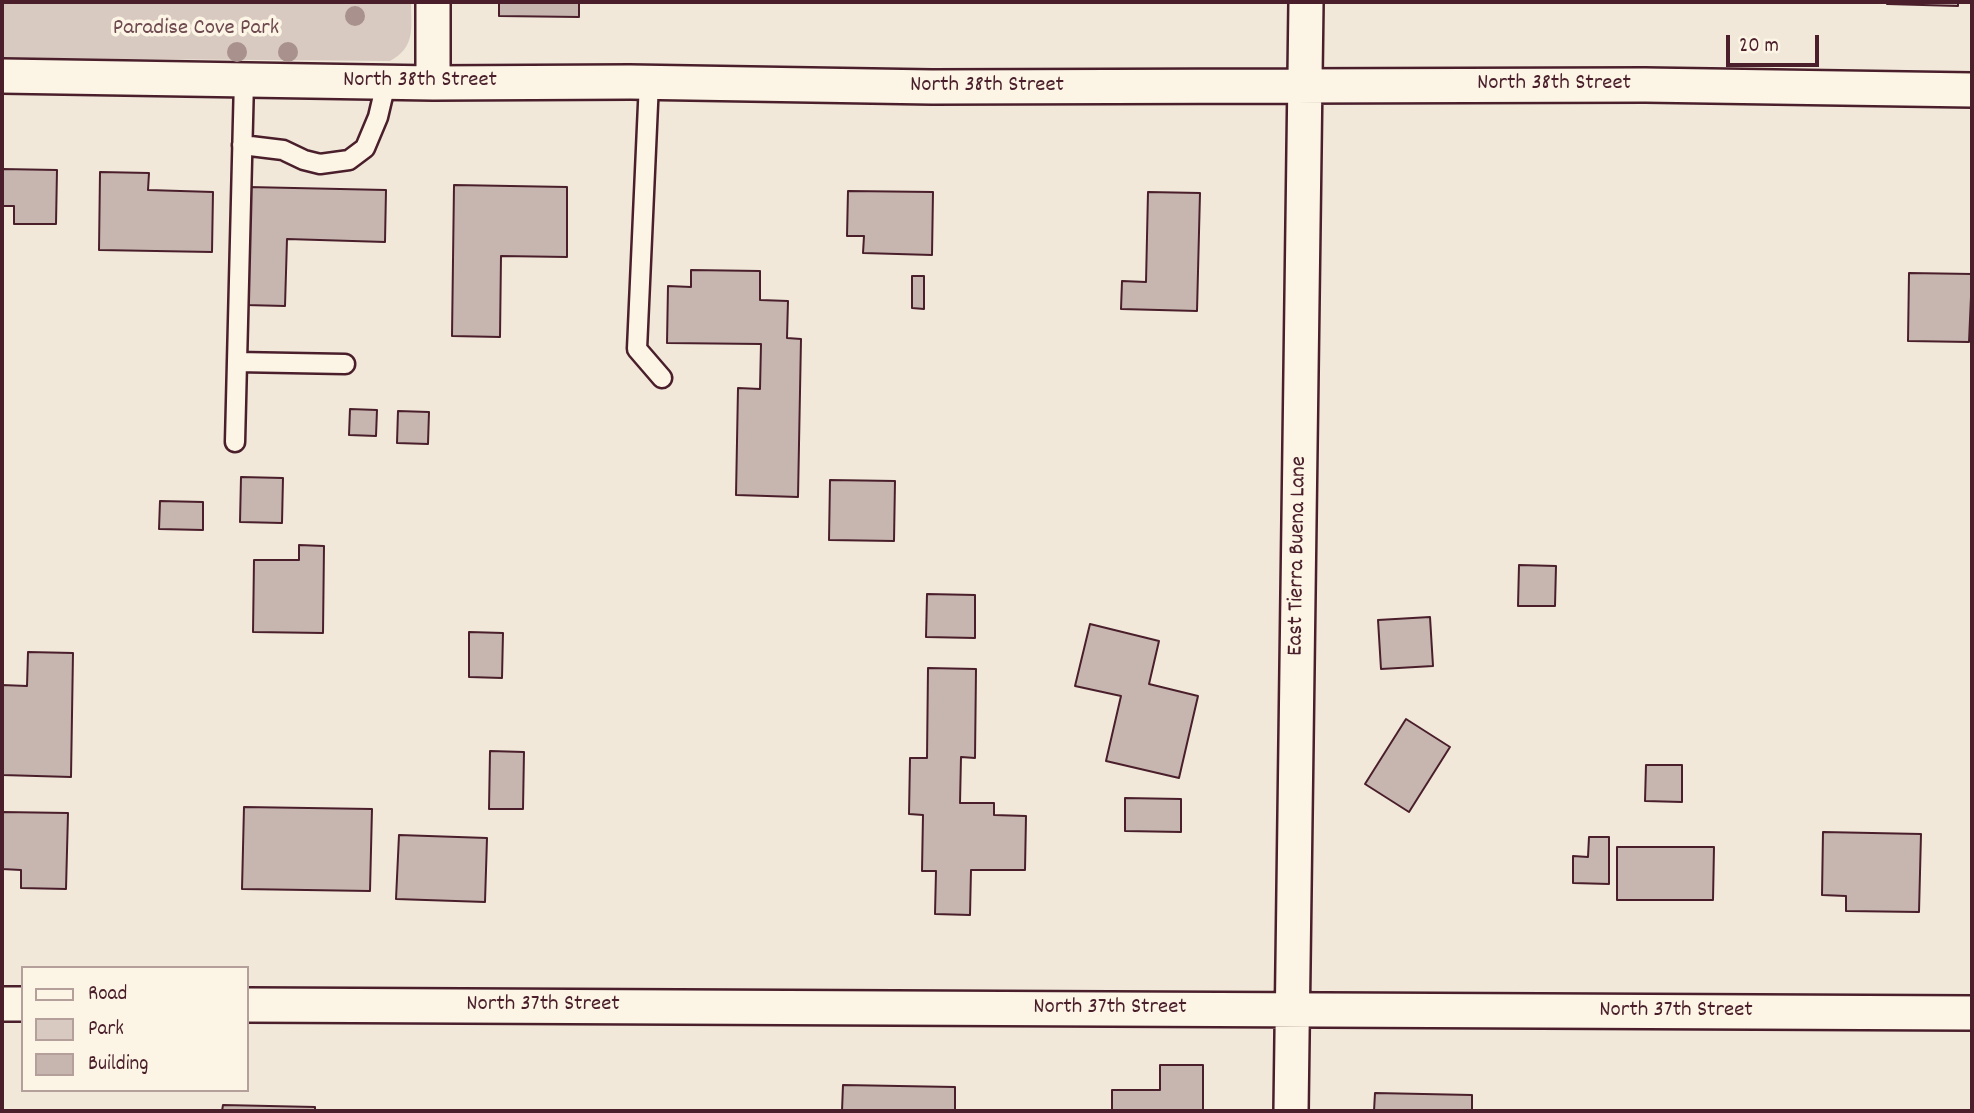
<!DOCTYPE html>
<style>
body{margin:0}
#map{position:relative;width:1974px;height:1113px;overflow:hidden;background:#f1e8da;font-family:Dekko,sans-serif}
canvas{display:block}
.frame{position:absolute;inset:0;border:4px solid #4a1f2b;pointer-events:none}
.legend{position:absolute;left:21px;top:966px;width:228px;height:126px;box-sizing:border-box;background:#fcf5e5;border:2px solid #b59f9b;margin:0;padding:9px 12px;list-style:none;font-size:21px;color:#4a1f2b}
.legend li{display:flex;align-items:center;gap:14px;height:35px}
.legend b{width:35px;border:2px solid #b59f9b}
.scale{position:absolute;left:1726px;top:35px;width:93px;height:32px;box-sizing:border-box;border:4px solid #4a1f2b;border-top:0;padding-left:9px;font-size:21px;line-height:24px;white-space:nowrap;color:#4a1f2b;-webkit-text-stroke:5px #fcf5e5;paint-order:stroke}
</style>
<div id="map">
<canvas width="1974" height="1113"></canvas>
<div class="frame"></div>
<ul class="legend">
<li><b style="height:9px;background:#fcf5e5"></b>Road</li>
<li><b style="height:19px;background:#d8cac0"></b>Park</li>
<li><b style="height:19px;background:#c7b6af"></b>Building</li>
</ul>
<div class="scale">20 m</div>
</div>
<script>
const c = document.querySelector('canvas').getContext('2d');
c.lineJoin = 'round';
function paint(path, color) {
  c.fillStyle = color;
  c.fill(path, 'evenodd');
}
function stroke(path, color, width, dash) {
  c.strokeStyle = color;
  c.lineWidth = width;
  c.lineCap = dash ? 'butt' : 'round';
  c.setLineDash(dash || []);
  c.stroke(path);
}
function label(font, color, halo, rows, align = 'center') {
  c.font = font + ' Dekko,sans-serif';
  c.lineWidth = 7;
  c.setLineDash([]);
  c.textBaseline = 'middle';
  c.strokeStyle = halo;
  c.fillStyle = color;
  for (const [text, x, y, turn = 0] of rows) {
    c.save();
    c.translate(x, y);
    c.rotate((+turn || 0) * Math.PI / 180);
    c.textAlign = isNaN(turn) ? turn : align;
    if (halo) c.strokeText(text, 0, 0);
    c.fillText(text, 0, 0);
    c.restore();
  }
}
const green = new Path2D(`
 M2 2H411C411 28 416 47 390 61L2 58Z`);
const building = new Path2D(`
 M499 2H579V17L499 16Z
 M1887 2H1958V6L1887 4Z
 M2 169 57 170 56 224H14V206H2Z
 M100 172 149 173 148 190 213 192 212 252 99 250Z
 M454 185 567 187V257L501 256 500 337 452 336Z
 M248 187 386 190 385 242 287 239 285 306 245 305Z
 M848 191 933 192 932 255 863 253 864 236H847Z
 M1148 192 1200 193 1197 311 1121 309 1122 281 1146 282Z
 M691 270 760 271V300L788 301 787 338 801 339 798 497 736 495 738 388 760 389 761 344 667 343 668 286 691 287Z
 M1909 273 1972 274 1969 342 1908 341Z
 M912 276H924V309L912 308Z
 M350 409 377 410 376 436 349 435Z
 M398 411 429 412 428 444 397 443Z
 M241 477 283 478 282 523 240 522Z
 M830 480 895 481 894 541 829 540Z
 M160 501 203 502V530L159 529Z
 M299 545 324 546 323 633 253 632 254 560H299Z
 M1519 565 1556 566 1555 606H1518Z
 M927 594 975 595V638L926 637Z
 M1430 617 1433 666 1381 669 1378 620Z
 M1090 624 1159 641 1149 684 1198 696 1179 778 1106 761 1121 696 1075 686Z
 M469 632 503 633 502 678 469 677Z
 M28 652 73 653 71 777 2 775V685L27 686Z
 M928 668 976 669 975 758 961 757 960 803H994V815L1026 816 1025 870H971L970 915 935 914 936 871H922L923 815 909 814 910 758H927Z
 M1406 719 1450 747 1409 812 1365 784Z
 M490 751 524 752 523 809H489Z
 M1646 765H1682V802L1645 801Z
 M1125 798 1181 799V832L1125 831Z
 M244 807 372 809 370 891 242 889Z
 M2 812 68 813 66 889 21 888V870L2 869Z
 M1823 832 1921 834 1919 912 1846 911V896L1822 895Z
 M399 835 487 838 485 902 396 899Z
 M1589 837H1609V884L1573 883V856L1588 857Z
 M1617 847H1714L1713 900H1617Z
 M1160 1065H1203V1111H1112V1090H1160Z
 M843 1085 955 1087V1111H842Z
 M1375 1093 1472 1095V1111H1374Z
 M223 1105 315 1107V1111H222Z`);
const lane = new Path2D(`
 M649 82 637 349 662 378
 M242 145 283 150 304 160 320 164 349 160 365 148 378 117 386 83
 M237 362 345 364
 M235 442 244 80`);
const street = new Path2D(`
 M433 2V83
 M2 76 433 83 630 82 932 87 1645 85 1972 90
 M2 1004H23
 M247 1005 1972 1013
 M1291 1111 1306 2`);
const trees = [
 [355,16],
 [237,52],
 [288,52]
];
const parkNames = [
 ["Paradise Cove Park",196,30]
];
const streetNames = [
 ["North 38th Street",420,82],
 ["North 38th Street",1554,85],
 ["North 38th Street",987,87],
 ["East Tierra Buena Lane",1299,556,-89],
 ["North 37th Street",543,1006],
 ["North 37th Street",1110,1009],
 ["North 37th Street",1676,1012]
];
paint(green, '#d8cac0');
paint(building, '#c7b6af');
stroke(building, '#4a1f2b', 2);
stroke(lane, '#4a1f2b', 23);
stroke(street, '#4a1f2b', 38);
stroke(lane, '#fcf5e5', 18);
stroke(street, '#fcf5e5', 33);
c.fillStyle = '#a9918e';
for (const [x, y] of trees) {
  c.beginPath();
  c.arc(x, y, 10, 0, 2 * Math.PI);
  c.fill();
}
label('23px', '#6e4a50', '#fcf5e5', parkNames);
label('23px', '#4a1f2b', '#fcf5e5', streetNames);
</script>
